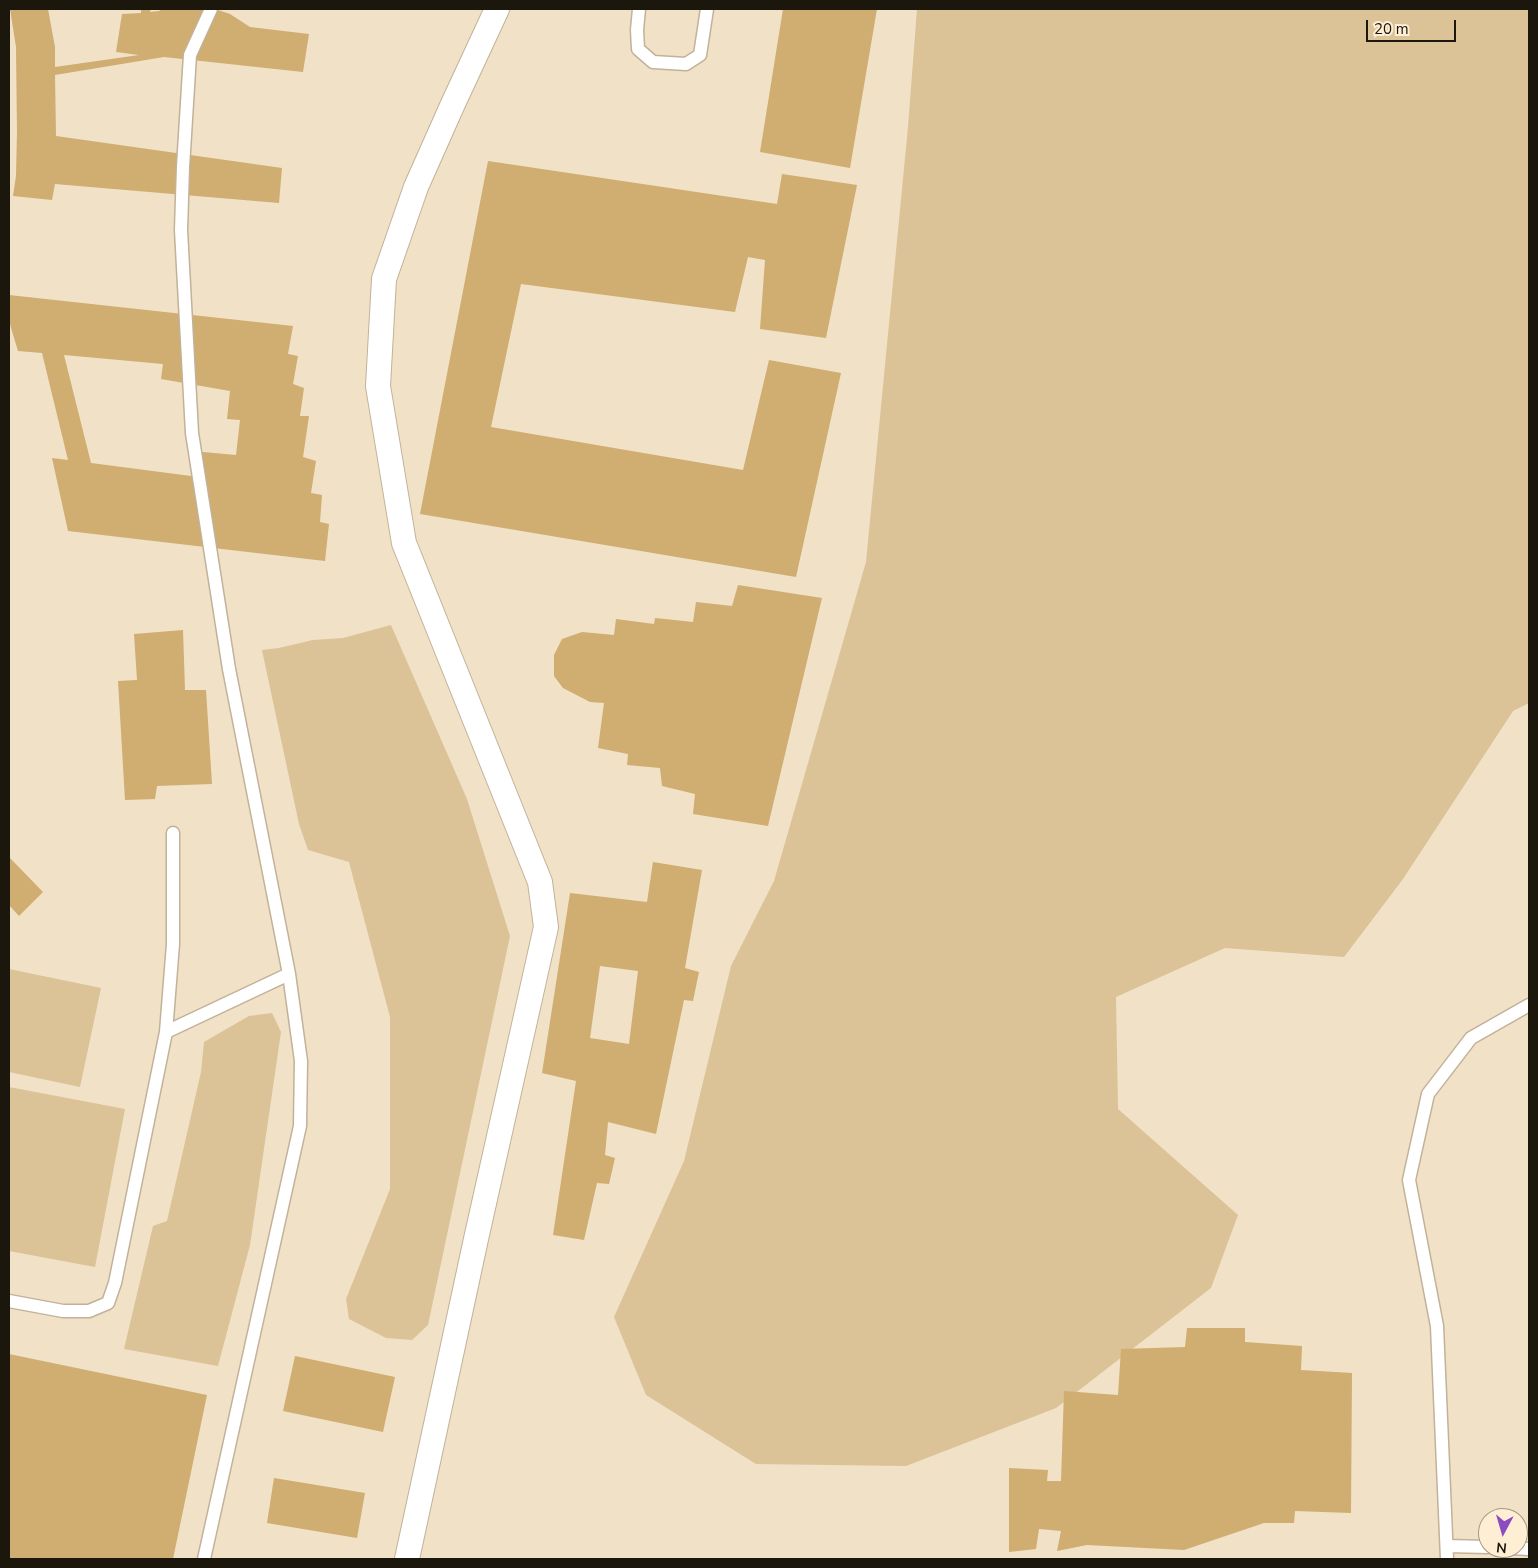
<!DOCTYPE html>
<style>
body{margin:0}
#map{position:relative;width:1538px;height:1568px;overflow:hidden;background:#f0e1c7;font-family:"Nunito Sans",sans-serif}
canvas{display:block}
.frame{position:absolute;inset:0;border:10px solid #1c170d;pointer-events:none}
.north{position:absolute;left:1478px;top:1508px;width:50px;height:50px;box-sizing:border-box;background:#fdeed4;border:1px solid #a39884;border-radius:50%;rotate:186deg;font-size:14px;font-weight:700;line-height:20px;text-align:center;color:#1c170d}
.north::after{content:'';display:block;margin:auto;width:18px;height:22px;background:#8c4bc0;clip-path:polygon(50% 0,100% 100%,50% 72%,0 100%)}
.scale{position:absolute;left:1366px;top:20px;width:90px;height:22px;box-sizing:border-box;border:2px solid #1c170d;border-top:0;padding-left:6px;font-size:15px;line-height:18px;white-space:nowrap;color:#1c170d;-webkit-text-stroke:4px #fdeed4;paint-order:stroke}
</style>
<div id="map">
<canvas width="1538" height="1568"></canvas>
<div class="frame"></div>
<div class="north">N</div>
<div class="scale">20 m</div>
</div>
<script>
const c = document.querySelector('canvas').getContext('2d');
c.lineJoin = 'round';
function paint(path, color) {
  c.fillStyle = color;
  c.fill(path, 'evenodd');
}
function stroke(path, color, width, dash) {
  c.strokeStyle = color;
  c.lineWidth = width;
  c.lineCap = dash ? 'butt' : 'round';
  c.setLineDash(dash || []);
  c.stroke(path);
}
const green = new Path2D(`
 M917 9H1529V703L1513 711 1403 879 1344 957 1225 948 1116 997 1118 1109 1238 1215 1211 1288 1056 1408 906 1466 756 1464 646 1395 614 1317 684 1161 731 966 774 881 866 562 908 127Z
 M391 625 467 799 510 936 428 1325 412 1340 386 1338 349 1319 346 1299 390 1189V1017L349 862 308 850 299 824 262 650 279 648 313 640 343 638Z
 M9 969 101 988 80 1087 9 1072Z
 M272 1013 281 1032 250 1245 218 1366 124 1349 153 1226 167 1221 201 1072 204 1042 249 1016Z
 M9 1087 125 1109 95 1267 9 1251Z`);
const building = new Path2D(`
 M10 9H48L55 47V67L139 55 116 52 122 14 141 13V9H151L150 12 159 11 162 9H215L230 14 250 27 309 34 303 72 164 57 55 75 56 136 282 168 279 203 55 184 52 200 13 196 16 176 17 132 16 47Z
 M783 9H877L850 168 760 152Z
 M488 161 777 204 782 174 857 185 826 338 760 329 765 260 748 257 735 312 521 284 491 427 743 470 769 360 841 373 796 577 420 514Z
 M9 295 293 326 288 354 298 356 293 384 304 388 300 416H309L303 457 316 461 311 493 322 495 320 522 329 524 325 561 68 531 52 458 68 460 42 353 18 351 9 321ZM64 355 163 364 161 379 230 391 227 419 240 420 236 455 192 451 191 476 91 463Z
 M738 585 822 598 768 826 693 814 695 794 662 786 660 768 627 765 628 754 598 748 604 703 590 702 563 688 554 676V655L562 639 582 632 614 635 616 619 654 624 655 618 693 622 696 602 732 606Z
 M183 630 185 690H206L212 784 157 786 155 799 125 800 118 681 137 680 134 634Z
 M9 857 43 892 19 916 9 905Z
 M653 862 702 870 685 968 699 972 693 1001 684 1000 656 1134 608 1122 605 1155 615 1158 609 1184 597 1183 584 1240 553 1235 576 1081 542 1073 570 893 647 902ZM600 966 638 971 629 1044 590 1038Z
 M1187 1328H1245V1342L1302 1346 1301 1370 1352 1373 1351 1513 1295 1511 1294 1523H1264L1184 1550 1087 1545 1057 1551 1061 1531 1039 1529 1036 1549 1009 1552V1468L1048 1470 1047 1481H1061L1064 1391 1118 1395 1121 1349 1185 1347Z
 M9 1354 207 1395 173 1559H15L9 1558Z
 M295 1356 395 1377 383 1432 283 1411Z
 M274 1478 365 1493 357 1538 267 1523Z`);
const lane = new Path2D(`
 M639 9 637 30 638 49 653 62 686 64 700 55 707 9
 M166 1032 173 944V833
 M9 1301 63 1311H89L108 1303 115 1283 166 1032 289 974
 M1447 1546 1488 1547
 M1511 1548 1529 1549
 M204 1559 300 1126 301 1061 289 974 229 669 192 433 181 230 183 167 190 55 211 9
 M1447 1559 1437 1326 1409 1180 1428 1094 1471 1038 1529 1005`);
const street = new Path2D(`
 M407 1559 476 1239 546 927 540 882 404 543 378 386 384 279 416 187 452 106 497 9`);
paint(green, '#dbc297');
paint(building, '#d0ad70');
stroke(lane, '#c1b299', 15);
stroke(street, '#c1b299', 26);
stroke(lane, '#fff', 12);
stroke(street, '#fff', 24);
</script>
